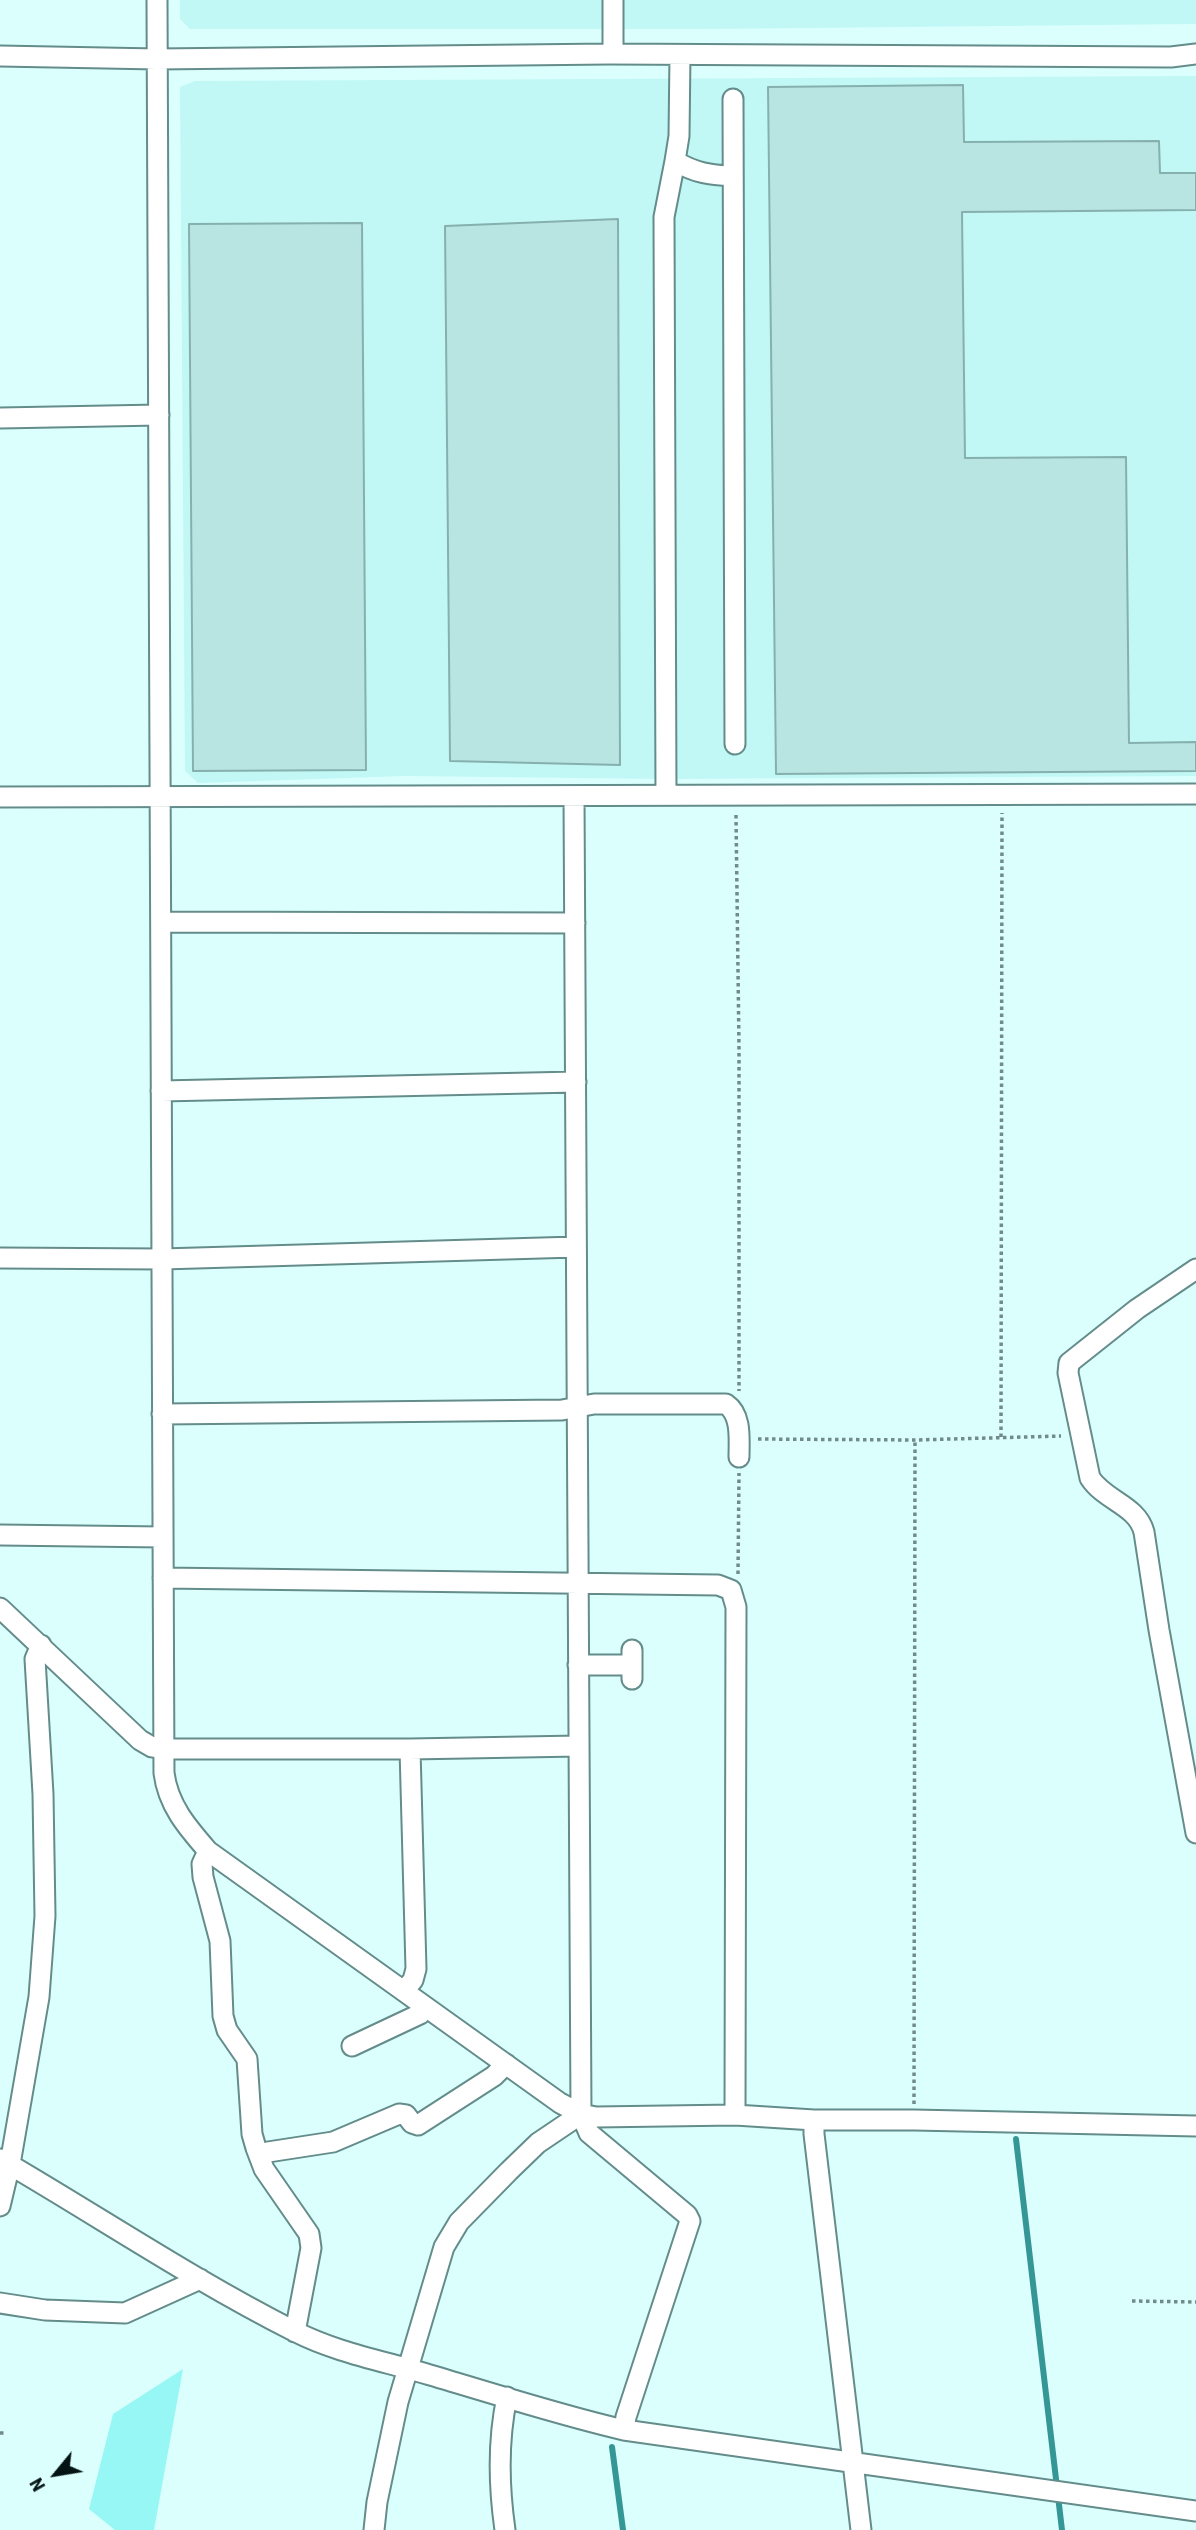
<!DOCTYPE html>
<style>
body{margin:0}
#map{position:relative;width:1196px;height:2530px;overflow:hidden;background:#dbfffd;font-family:"Roboto Condensed",sans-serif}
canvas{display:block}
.north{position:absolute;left:21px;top:2439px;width:70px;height:70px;-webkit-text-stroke:5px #dbfffd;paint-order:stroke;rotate:240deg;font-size:19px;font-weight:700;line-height:28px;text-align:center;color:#041414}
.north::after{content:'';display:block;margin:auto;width:24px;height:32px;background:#041414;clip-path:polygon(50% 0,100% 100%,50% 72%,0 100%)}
</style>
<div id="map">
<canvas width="1196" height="2530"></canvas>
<div class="north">N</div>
</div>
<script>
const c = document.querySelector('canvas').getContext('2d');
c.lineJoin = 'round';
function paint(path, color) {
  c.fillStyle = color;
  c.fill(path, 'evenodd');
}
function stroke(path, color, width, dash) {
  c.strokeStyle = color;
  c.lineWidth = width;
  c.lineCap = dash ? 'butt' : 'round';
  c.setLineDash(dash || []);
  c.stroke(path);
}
const built = new Path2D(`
 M180 0H1196V24L706 29H190L180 19Z
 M1196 76V776L665 779 405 776 198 783 185 771 180 87 195 81Z`);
const green = new Path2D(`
 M183 2369 154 2530H115L89 2509 113 2414Z`);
const stream = new Path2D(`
 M1016 2139 1062 2530
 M612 2447 623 2530`);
const building = new Path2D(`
 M963 85 964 142 1159 141 1160 173H1196V210L962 212 965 458 1126 457 1129 743 1196 742V771L776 774 768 87Z
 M618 219 620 765 450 761 445 226Z
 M362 223 366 770 193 771 189 224Z`);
const path = new Path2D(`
 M736 815 739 1048V1391
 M1001 1437 1002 813
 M758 1439 915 1440 1061 1436
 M738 1574 739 1473
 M914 2104 915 1440
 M1132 2301 1196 2302
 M0 2433H5`);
const minor = new Path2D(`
 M157 0 164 1773C168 1805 187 1827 208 1851L560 2103 581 2114 596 2117 735 2115 814 2120H914L1196 2126
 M613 0V54
 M0 56 157 59 609 54 1171 57 1196 54
 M733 99 735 744
 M675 161 679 136 680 55
 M0 418 159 415
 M666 795 664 217 675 161C695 173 710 175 732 176
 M574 796 581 2114 589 2133 687 2215 690 2221 626 2417 624 2430
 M0 797 1196 794
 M161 922 575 923
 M161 1091 576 1082
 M0 1258 162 1259 576 1247
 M1196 1269 1137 1309 1069 1363 1068 1373 1090 1478C1105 1501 1137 1505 1144 1532L1159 1630 1196 1833
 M162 1414 562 1410 594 1404H726C742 1415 739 1439 739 1457
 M0 1535 163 1537
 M163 1578 718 1585 731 1590 736 1607 735 2115
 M0 1608 140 1740 152 1747 164 1749H410
 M578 1665H632
 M632 1679V1650
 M208 1851 202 1864 203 1877 220 1941 223 2016 227 2030 247 2059 252 2134 256 2148 264 2169 309 2234 311 2248 295 2332
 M404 1991 413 1980 416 1969 410 1749 579 1746
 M352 2046 420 2014 426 2007
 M814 2120V2134L861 2530
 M259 2156 268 2152 333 2142 399 2114 406 2115 412 2123 418 2125 494 2076 506 2064
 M0 2159C98 2216 193 2280 294 2331 337 2353 384 2361 430 2375 495 2394 559 2415 624 2430L1196 2511
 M0 2206 10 2164 39 1997 45 1916 43 1794 35 1659 41 1645
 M0 2303 45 2310 125 2313 200 2279
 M374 2530 377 2502 398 2402 444 2247 459 2222 509 2171 538 2143 581 2114
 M505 2530C499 2488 498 2439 507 2397`);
paint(built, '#c1f8f6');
paint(green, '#97f7f4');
stroke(stream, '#359795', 6);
paint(building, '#b8e4e2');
stroke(building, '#86b0ae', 2);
stroke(minor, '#638c8b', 23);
stroke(path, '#718b8a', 3.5, [3.5, 3.5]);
stroke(minor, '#fff', 19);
</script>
